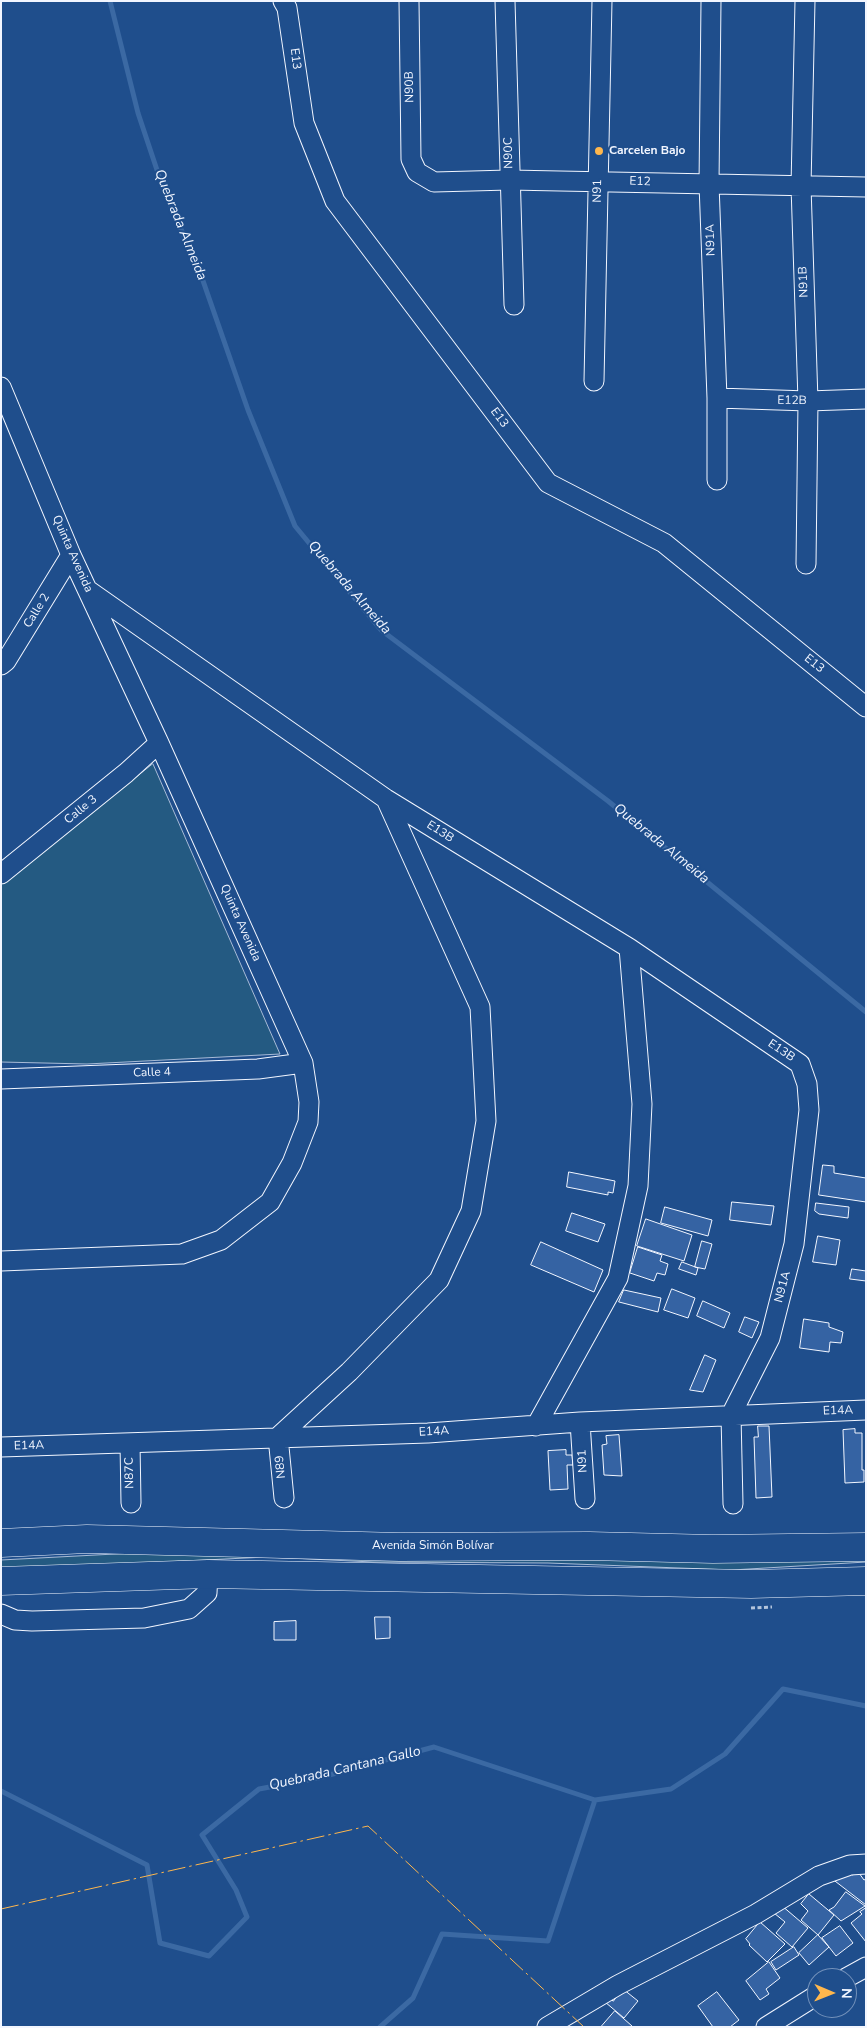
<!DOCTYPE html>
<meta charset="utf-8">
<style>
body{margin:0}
#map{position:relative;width:867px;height:2028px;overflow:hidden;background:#1f4e8c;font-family:"Nunito Sans",sans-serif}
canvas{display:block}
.frame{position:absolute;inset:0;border:2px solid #f2f6ff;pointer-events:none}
.north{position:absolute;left:807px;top:1968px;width:50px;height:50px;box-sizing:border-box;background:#1f4e8c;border:1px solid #7391ba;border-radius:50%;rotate:91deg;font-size:14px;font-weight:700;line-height:20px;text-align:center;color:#f2f6ff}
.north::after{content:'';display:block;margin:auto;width:18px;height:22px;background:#ffb74d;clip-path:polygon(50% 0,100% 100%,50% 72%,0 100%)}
</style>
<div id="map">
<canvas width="867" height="2028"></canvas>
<div class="frame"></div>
<div class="north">N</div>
</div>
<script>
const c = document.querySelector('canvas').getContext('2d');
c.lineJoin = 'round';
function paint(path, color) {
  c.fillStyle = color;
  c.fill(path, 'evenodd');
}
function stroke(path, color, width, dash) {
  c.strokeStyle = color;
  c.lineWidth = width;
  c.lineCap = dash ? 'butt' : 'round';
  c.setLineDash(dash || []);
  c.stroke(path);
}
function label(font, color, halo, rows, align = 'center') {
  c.font = font + ' "Nunito Sans",sans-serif';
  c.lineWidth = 4;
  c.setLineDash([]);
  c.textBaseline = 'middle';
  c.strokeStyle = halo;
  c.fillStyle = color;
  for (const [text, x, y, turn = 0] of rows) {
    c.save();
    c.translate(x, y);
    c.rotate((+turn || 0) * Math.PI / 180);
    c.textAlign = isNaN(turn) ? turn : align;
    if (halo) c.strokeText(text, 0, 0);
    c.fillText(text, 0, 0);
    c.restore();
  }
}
const green = new Path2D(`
 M153 764 280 1054 87 1064 1 1062V885Z
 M866 1550V1562L732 1570 548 1563 373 1562 266 1557 1 1570V1560L153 1552Z`);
const stream = new Path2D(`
 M110 1 138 113 163 188 201 275 248 410 295 526 381 630 608 801 866 1012
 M1 1791 147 1865 160 1943 209 1956 247 1917 236 1890 202 1835 259 1789 318 1778 434 1747 595 1800 671 1789 725 1754 783 1689 866 1706
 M380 2027 413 1998 442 1934 548 1941 595 1800`);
const building = new Path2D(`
 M823 1165 834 1166V1173L866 1178V1202L819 1195Z
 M569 1172 615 1181 613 1193 608 1192V1195L567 1187Z
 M732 1202 774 1206 771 1225 730 1220Z
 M816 1203 849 1207 848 1218 819 1214 815 1211Z
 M665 1207 712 1220 708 1236 661 1223Z
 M572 1213 605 1224 598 1242 566 1231Z
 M646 1219 692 1235 684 1261 637 1246Z
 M818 1236 840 1240 836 1265 813 1262Z
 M702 1241 712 1244 705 1269 695 1267Z
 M541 1242 603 1270 594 1292 531 1265Z
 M638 1247 662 1255 660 1261 668 1264 665 1275 657 1273 654 1281 630 1273Z
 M682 1262 698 1268 696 1275 679 1269Z
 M852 1269 866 1271V1281L850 1279Z
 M672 1289 695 1298 688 1318 664 1310Z
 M624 1290 661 1298 658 1312 619 1302Z
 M703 1301 730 1313 724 1328 697 1316Z
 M745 1317 759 1322 752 1338 739 1332Z
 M804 1319 829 1323V1327L843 1332 841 1343 830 1342 829 1352 800 1348Z
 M705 1355 716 1360 703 1392 690 1390Z
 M758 1426H769L772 1497 756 1498 754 1437H758Z
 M855 1429V1433H862V1470H864V1482L845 1483 843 1430Z
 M619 1435 622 1476 604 1475 602 1445 607 1444 606 1436Z
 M566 1450V1455H572L573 1465H567L568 1489 550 1490 548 1451Z
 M375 1617H390V1638L376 1639Z
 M296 1621V1640H274V1622Z
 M850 1872 852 1875 859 1873 864 1880 866 1879V1905L831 1878Z
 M846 1892 865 1906 841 1921 829 1910 834 1907Z
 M809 1894 834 1915 818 1935 801 1920 808 1911 801 1904Z
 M781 1905 808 1928 792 1947 776 1933 785 1922 774 1913Z
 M866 1908V1942L851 1923 862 1914 860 1912Z
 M760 1922 785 1944 767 1962 749 1945 750 1944 746 1939Z
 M840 1926 853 1943 836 1956 822 1938Z
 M818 1935 829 1947 809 1965 799 1953Z
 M794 1947 799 1955 776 1970 771 1962Z
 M769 1962 780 1978 766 1989 769 1994 760 2000 746 1981Z
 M623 1989 638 2001 624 2018 605 2002 609 1997 613 2001Z
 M717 1992 739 2020 730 2027H713L698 2006Z
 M615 2011 632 2026 631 2027H601Z`);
const path = new Path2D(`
 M751 1608 772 1607`);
const minor = new Path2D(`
 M283 1 287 8 304 123 335 201 548 483 664 543 866 707
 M409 1 411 159 417 172 434 182 509 180 866 187
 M505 1 514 305
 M711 1 709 184 717 398V480
 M805 1 801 186 808 401 806 564
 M594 381 602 1
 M1 387 71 555 159 743 303 1063 309 1102 308 1122 292 1163 270 1202 221 1240 182 1254 1 1261
 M717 398 808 401 866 399
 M88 590 386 799 629 948 800 1064 807 1084 809 1110 794 1244 770 1338 731 1415 733 1504
 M1 665 6 661 71 555
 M1 874 126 773 159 743
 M1 1079 258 1069 303 1063
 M580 1422 585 1499
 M536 1426 618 1278 638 1186 642 1104 629 948
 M130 1443 131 1503
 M1 1447 428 1433 580 1422 866 1410
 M284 1498 278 1437 349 1372 439 1280 471 1211 486 1121 480 1007 386 799
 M1 1614 15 1620 32 1621 144 1618 189 1609 207 1593 208 1574
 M846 1978 866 1967
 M547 2027 618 1985 756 1914 819 1876 850 1865 866 1864
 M766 2027 817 1995`);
const highway = new Path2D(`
 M1 1543 87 1539 400 1547 589 1546 713 1549 866 1547
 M1 1581 208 1574 751 1584 866 1581`);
const power = new Path2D(`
 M1 1909 368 1826 584 2027`);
const markers = [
 [599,151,5,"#ffb74d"]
];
const streetNames = [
 ["E13",295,59,82],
 ["N90B",410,87,-91],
 ["N90C",509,153,-91],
 ["E12",640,182,2],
 ["N91",598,191,-89],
 ["N91A",711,240,-92],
 ["N91B",804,282,-92],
 ["E12B",792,401,1],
 ["E13",499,418,53],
 ["Quinta Avenida",72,554,66],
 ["Calle 2",37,611,-58],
 ["E13",814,664,39],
 ["Calle 3",81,810,-39],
 ["E13B",440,832,32],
 ["Quinta Avenida",240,923,66],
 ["E13B",781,1051,34],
 ["Calle 4",152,1073,-2],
 ["N91A",783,1287,-75],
 ["E14A",838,1411,-2],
 ["E14A",434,1432,-3],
 ["E14A",29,1446,-2],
 ["N91",583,1461,-93],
 ["N89",281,1467,-96],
 ["N87C",130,1473,-91],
 ["Avenida Simón Bolívar",433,1546]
];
const poiNames = [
 ["Carcelen Bajo",609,151]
];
const waterNames = [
 ["Quebrada Almeida",180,225,68],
 ["Quebrada Almeida",349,588,49],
 ["Quebrada Almeida",661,844,39],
 ["Quebrada Cantana Gallo",345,1769,-13]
];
paint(green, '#245a82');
stroke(green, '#a8bbd7', 1);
stroke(stream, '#3b69a3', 5);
paint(building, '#3563a3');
stroke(building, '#f2f6ff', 1);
stroke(minor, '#f2f6ff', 21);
stroke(highway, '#f2f6ff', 29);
stroke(path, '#b3c4dc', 3, [4, 2.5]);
stroke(minor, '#1f4e8c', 19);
stroke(highway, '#1f4e8c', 28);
stroke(power, '#ffb74d', 1, [18, 4, 2.5, 4]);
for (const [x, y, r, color] of markers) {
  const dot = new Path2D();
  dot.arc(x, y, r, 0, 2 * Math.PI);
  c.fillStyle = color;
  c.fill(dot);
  stroke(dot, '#1f4e8c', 2);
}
label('12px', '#f2f6ff', '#1f4e8c', streetNames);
label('bold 12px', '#f2f6ff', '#1f4e8c', poiNames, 'left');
label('italic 14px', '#f2f6ff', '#1f4e8c', waterNames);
</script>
